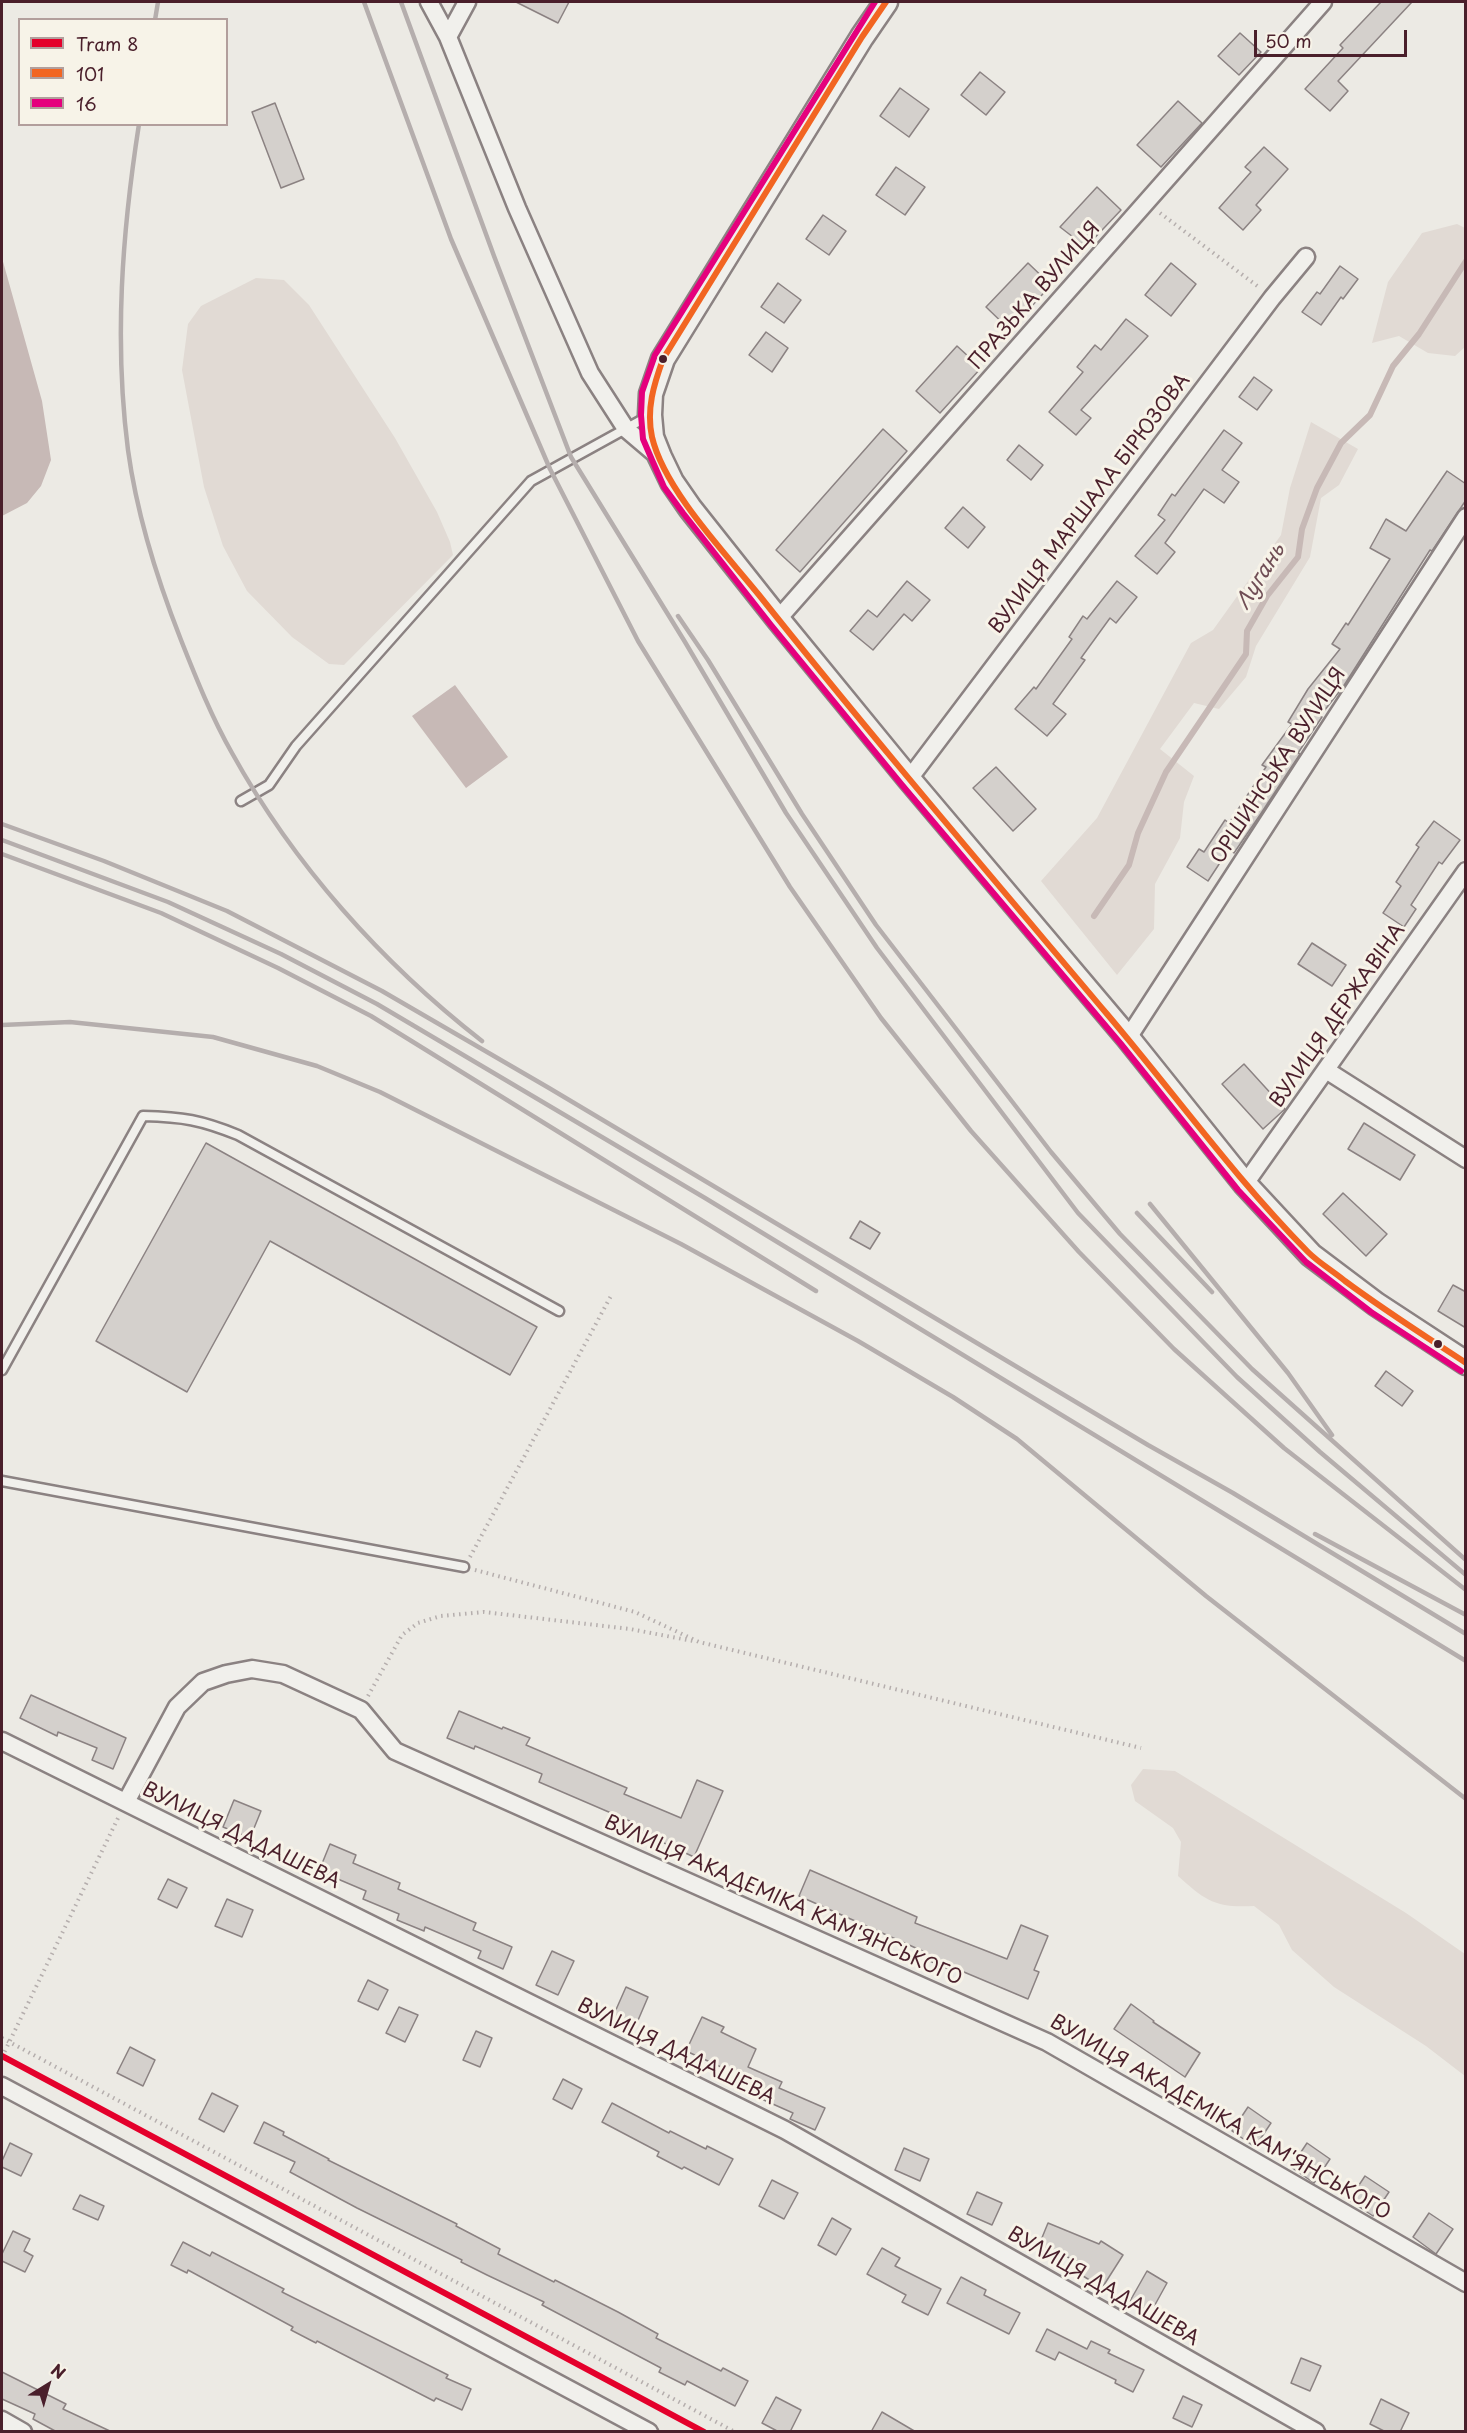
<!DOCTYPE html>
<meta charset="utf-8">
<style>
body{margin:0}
#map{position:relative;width:1467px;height:2433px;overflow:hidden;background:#eceae4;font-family:"Playpen Sans",sans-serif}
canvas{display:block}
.frame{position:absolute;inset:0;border:3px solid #4a1f2b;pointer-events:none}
.legend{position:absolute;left:18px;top:18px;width:210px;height:108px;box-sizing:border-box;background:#f7f3e8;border:2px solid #b29e9c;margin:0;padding:8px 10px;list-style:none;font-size:18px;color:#4a1f2b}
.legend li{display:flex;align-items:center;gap:12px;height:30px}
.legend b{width:30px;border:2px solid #b29e9c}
.north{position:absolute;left:18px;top:2355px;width:60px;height:60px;-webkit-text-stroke:4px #f7f3e8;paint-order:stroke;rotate:37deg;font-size:16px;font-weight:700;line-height:24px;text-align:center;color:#4a1f2b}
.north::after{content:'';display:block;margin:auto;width:21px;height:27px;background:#4a1f2b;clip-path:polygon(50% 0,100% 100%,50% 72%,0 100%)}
.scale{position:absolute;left:1254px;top:30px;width:153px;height:27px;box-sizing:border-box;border:3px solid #4a1f2b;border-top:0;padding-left:8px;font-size:18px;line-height:21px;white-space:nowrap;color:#4a1f2b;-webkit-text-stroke:4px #f7f3e8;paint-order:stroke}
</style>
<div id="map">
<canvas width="1467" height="2433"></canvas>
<div class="frame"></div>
<ul class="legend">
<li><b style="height:8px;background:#e4002b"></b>Tram 8</li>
<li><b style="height:8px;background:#f26522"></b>101</li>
<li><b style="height:8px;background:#e5007d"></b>16</li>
</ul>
<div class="north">N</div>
<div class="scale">50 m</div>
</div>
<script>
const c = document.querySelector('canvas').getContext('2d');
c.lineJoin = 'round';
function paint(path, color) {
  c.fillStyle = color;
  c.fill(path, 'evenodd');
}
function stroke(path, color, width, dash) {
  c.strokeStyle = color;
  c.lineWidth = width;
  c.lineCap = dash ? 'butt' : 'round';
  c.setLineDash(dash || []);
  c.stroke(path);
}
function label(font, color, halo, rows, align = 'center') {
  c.font = font + ' "Playpen Sans",sans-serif';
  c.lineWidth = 6;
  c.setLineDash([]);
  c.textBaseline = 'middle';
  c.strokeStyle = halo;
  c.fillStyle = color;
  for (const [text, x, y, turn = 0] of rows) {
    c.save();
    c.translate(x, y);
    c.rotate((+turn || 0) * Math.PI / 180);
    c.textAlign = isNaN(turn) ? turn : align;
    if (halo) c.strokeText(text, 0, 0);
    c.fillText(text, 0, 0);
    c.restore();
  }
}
const green = new Path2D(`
 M1457 224 1465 228V347L1455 356 1428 353 1399 336 1372 343 1388 282 1422 233Z
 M256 278 284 280 309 305 395 438 437 512 450 542 453 555 344 665 329 664 292 637 247 591 223 546 204 487 182 370 188 324 201 306Z
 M1311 422 1358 449 1339 485 1321 498 1310 557 1256 646 1246 677 1219 709 1194 703 1160 749 1194 776 1184 802 1180 838 1155 884 1154 929 1117 975 1041 881 1097 818 1191 643 1213 630 1281 535 1290 488Z
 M1143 1769 1175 1771 1406 1913 1465 1954V2076L1426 2046 1334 1987 1292 1950 1279 1925 1254 1906C1215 1908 1206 1901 1178 1876L1181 1842 1173 1828 1135 1801 1131 1785Z`);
const water = new Path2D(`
 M2 258 42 401 51 460 41 486 27 503 2 516Z
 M455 685 508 757 466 788 412 716Z`);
const stream = new Path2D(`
 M1094 916 1129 865 1138 833 1166 772 1246 654 1247 631 1267 596 1298 557 1302 529 1317 488 1341 443 1370 415 1393 366 1419 334 1466 261`);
const building = new Path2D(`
 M516 2H569L558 23Z
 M1381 2H1412L1338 81 1348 91 1330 111 1305 89 1343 48 1340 45Z
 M1240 33 1261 52 1239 75 1218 56Z
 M980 72 1005 92 986 115 961 95Z
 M900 88 929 109 909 137 880 116Z
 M1178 101 1202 123 1161 167 1137 145Z
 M275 103 304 179 281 188 252 112Z
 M1264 147 1288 169 1256 205 1261 210 1243 230 1219 208 1251 172 1245 167Z
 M896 167 925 187 905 215 876 195Z
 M1097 187 1121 210 1086 247 1060 227Z
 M823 215 846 231 829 255 806 239Z
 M1028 263 1051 285 1010 330 986 307Z
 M1171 263 1196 284 1171 316 1145 295Z
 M1340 266 1358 279 1343 299 1341 297 1321 325 1302 312 1317 292 1320 294Z
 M778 283 801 300 784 323 761 307Z
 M1126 319 1148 336 1081 410 1091 418 1076 435 1049 412 1083 372 1077 367 1095 345 1101 350Z
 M766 332 788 348 772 372 749 355Z
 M957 346 981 368 940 413 916 391Z
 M1254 377 1272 390 1257 410 1239 397Z
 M883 429 907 451 800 572 776 550Z
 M1224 430 1242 443 1222 470 1239 482 1224 503 1204 489 1165 543 1175 552 1157 574 1135 556 1165 520 1158 515 1172 494 1175 496Z
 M1019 445 1043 465 1031 480 1007 460Z
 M1447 471 1466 484V500L1432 551 1430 550 1343 687 1320 716 1322 717 1298 753 1300 754 1260 815 1234 853 1229 849 1208 881 1187 867 1199 849 1204 852 1225 820 1229 823 1266 767 1262 765 1292 724 1288 722 1308 689 1340 649 1332 644 1346 623 1348 625 1390 559 1370 548 1386 519 1406 531Z
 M963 507 985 527 968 548 945 528Z
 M907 581 930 600 912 621 904 614 873 650 850 631 868 610 877 617Z
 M1117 581 1137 597 1116 623 1110 618 1081 658 1085 660 1053 704 1066 714 1047 736 1015 709 1034 687 1036 689 1072 639 1069 637 1083 616 1087 619Z
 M996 767 1036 809 1013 831 973 788Z
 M1434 821 1460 840 1442 864 1439 862 1411 905 1416 909 1404 927 1383 913 1401 886 1396 882 1419 847 1416 845Z
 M1312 943 1346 965 1332 986 1298 964Z
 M1244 1064 1285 1109 1263 1129 1222 1084Z
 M1364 1123 1415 1155 1400 1180 1348 1149Z
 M206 1143 537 1327 510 1375 270 1241 187 1392 96 1341Z
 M1343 1193 1387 1234 1366 1256 1323 1214Z
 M860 1221 880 1233 870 1249 850 1238Z
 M1453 1285 1466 1292V1328L1438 1311Z
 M1386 1371 1413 1391 1402 1406 1375 1386Z
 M31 1695 126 1738 113 1769 92 1760 97 1748 58 1732 57 1736 20 1718Z
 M459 1711 502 1729 503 1727 530 1738 526 1745 627 1788 624 1794 681 1818 697 1780 723 1791 694 1857 630 1827 632 1822 539 1782 542 1774 475 1746 474 1749 447 1738Z
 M234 1800 261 1811 250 1838 223 1827Z
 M330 1844 356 1855 353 1863 400 1883 398 1889 476 1923 473 1930 512 1947 503 1969 478 1958 481 1951 425 1927 424 1931 397 1920 399 1914 363 1899 366 1891 319 1871Z
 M810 1870 917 1917 915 1923 1007 1959 1021 1925 1048 1936 1034 1970 1039 1972 1028 1999 952 1967 951 1970 925 1959 927 1953 799 1896Z
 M168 1879 187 1888 177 1908 158 1899Z
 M227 1899 253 1910 242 1937 215 1926Z
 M552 1951 574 1961 558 1995 536 1985Z
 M368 1980 388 1990 378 2010 358 2001Z
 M626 1987 648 1997 633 2032 611 2021Z
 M1131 2004 1154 2021 1153 2022 1200 2053 1185 2077 1114 2029Z
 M399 2007 418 2015 405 2042 386 2033Z
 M702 2017 724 2027 721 2032 756 2049 748 2067 782 2082 779 2088 825 2108 815 2130 790 2119 793 2113 748 2093 750 2087 719 2073 721 2067 686 2051Z
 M476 2031 492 2038 480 2067 463 2060Z
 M130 2047 155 2060 143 2086 117 2073Z
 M563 2079 582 2089 572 2109 553 2099Z
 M212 2093 238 2106 224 2132 199 2119Z
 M612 2103 669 2133 670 2131 706 2149 707 2146 733 2159 719 2185 684 2167 682 2169 657 2156 659 2152 602 2122Z
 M1248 2107 1271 2123 1255 2147 1232 2131Z
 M264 2122 284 2132 283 2135 329 2159 328 2160 457 2224 456 2226 500 2249 498 2254 554 2282 555 2280 618 2312 658 2334 656 2338 721 2371 723 2368 748 2381 735 2406 687 2381 685 2385 659 2372 661 2368 542 2305 544 2302 487 2275 461 2262 462 2260 357 2208 290 2172 295 2162 254 2143Z
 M10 2143 32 2154 21 2176 2 2167V2161Z
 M1307 2143 1330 2159 1314 2183 1291 2167Z
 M904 2148 929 2159 920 2181 895 2170Z
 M1365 2176 1389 2192 1373 2216 1349 2200Z
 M772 2180 798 2193 784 2219 759 2206Z
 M977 2192 1002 2203 992 2225 967 2214Z
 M80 2195 104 2206 98 2220 73 2209Z
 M1429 2213 1453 2229 1436 2254 1413 2237Z
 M832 2218 851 2229 836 2255 818 2245Z
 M1048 2223 1099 2244 1101 2241 1123 2255 1102 2288 1080 2274 1086 2265 1039 2245Z
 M13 2231 30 2239 24 2251 33 2256 25 2272 2 2261V2254Z
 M183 2242 210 2256 212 2252 284 2289 282 2292 448 2375 446 2378 471 2389 462 2410 436 2398 434 2401 317 2341 316 2343 291 2330 293 2327 188 2270 187 2273 171 2265Z
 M882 2248 900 2258 895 2266 941 2289 928 2315 902 2302 906 2295 867 2274Z
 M1147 2271 1167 2283 1151 2312 1130 2301Z
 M961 2277 986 2290 984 2295 1020 2313 1009 2334 947 2303Z
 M1047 2329 1087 2349 1091 2341 1110 2350 1108 2353 1144 2370 1133 2392 1115 2383 1116 2380 1059 2352 1055 2360 1036 2351Z
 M1301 2358 1321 2366 1310 2391 1291 2383Z
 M2 2372 66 2404 63 2409 112 2432H57L33 2419 35 2414 2 2399Z
 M1183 2396 1202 2405 1192 2427 1173 2418Z
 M776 2397 801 2410 790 2432H779L762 2423Z
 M1381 2399 1409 2413 1400 2432H1386L1370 2424Z
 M882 2412 916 2432H871Z`);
const path = new Path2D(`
 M1160 213 1260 288
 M470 1557 612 1294
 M475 1570 635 1612 699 1642 1141 1748
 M368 1696 402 1635 418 1623 441 1616 484 1612 630 1629 693 1641
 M2 2038 735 2432
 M2 2057 119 1816`);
const lane = new Path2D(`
 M241 801 269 785 296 746 531 481 647 417
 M2 1370 143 1116C183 1117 201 1120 238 1135L559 1311
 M2 1481 464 1567`);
const street = new Path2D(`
 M429 2 448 37 517 208 590 373 626 429 659 457
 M448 37 467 2
 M778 619 1323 2
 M909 779 1272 298 1306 257
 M1128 1038 1466 517
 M1326 1070 1466 1159
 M1245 1184 1466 871
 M2 1741 785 2130 1316 2432
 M126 1802 177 1707 203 1682 226 1674 252 1669 283 1674 361 1710 395 1751 1047 2042 1466 2283
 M2 2086 649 2432
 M2 2420 23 2432`);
const secondary = new Path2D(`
 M886 2 862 37 663 359 651 394 650 415 652 437 660 457 672 482 690 508 778 619 909 779 1128 1038 1245 1184 1311 1255 1376 1304 1466 1363`);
const rail = new Path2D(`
 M364 2 451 239 550 469 638 641 790 887 881 1018 971 1131 1079 1252 1174 1349 1284 1448 1466 1590
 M401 2 494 256 571 457 685 642 786 813 877 948 1078 1213 1237 1377 1320 1452 1466 1575
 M155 20 158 2
 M139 124C122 233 114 341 128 450 137 516 157 579 181 640 196 678 212 718 232 753 294 865 382 963 482 1041
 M678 616 708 660 802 814 876 925 1051 1152 1120 1234 1252 1369 1466 1560
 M2 824 104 861 227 911 382 991 549 1088 1148 1445 1233 1493 1466 1634
 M2 840 168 902 281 954 377 1004 705 1198 1466 1661
 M2 854 161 913 278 968 371 1016 816 1291
 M2 1025 70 1022 213 1037 317 1066 380 1092 681 1244 858 1341 953 1397 1017 1439 1206 1596 1466 1799
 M1150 1204 1288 1373 1332 1435
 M1137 1213 1212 1292
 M1315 1534 1466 1615`);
const bus1 = new Path2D(`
 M886 2 862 37 663 359C654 384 646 409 652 437 664 489 725 553 759 595 872 737 990 875 1107 1014 1174 1093 1235 1178 1308 1252 1319 1263 1333 1271 1345 1281 1384 1310 1425 1336 1466 1363`);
const bus2 = new Path2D(`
 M875 2 655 355 642 392 641 415 643 439 652 460 664 487 683 513 771 625 902 785 1121 1044 1238 1190 1306 1262 1371 1312 1461 1371`);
const tram1 = new Path2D(`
 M2 2056 704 2432`);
const markers = [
 [663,359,5,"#4a1f2b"],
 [1438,1344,5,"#4a1f2b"]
];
const streetNames = [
 ["ПРАЗЬКА ВУЛИЦЯ",1035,296,-49],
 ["ВУЛИЦЯ МАРШАЛА БІРЮЗОВА",1090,504,-53],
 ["ОРШИНСЬКА ВУЛИЦЯ",1279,766,-57],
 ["ВУЛИЦЯ ДЕРЖАВІНА",1338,1016,-55],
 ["ВУЛИЦЯ ДАДАШЕВА",241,1836,26],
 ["ВУЛИЦЯ АКАДЕМІКА КАМ'ЯНСЬКОГО",783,1901,24],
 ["ВУЛИЦЯ ДАДАШЕВА",676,2052,26],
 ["ВУЛИЦЯ АКАДЕМІКА КАМ'ЯНСЬКОГО",1220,2118,30],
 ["ВУЛИЦЯ ДАДАШЕВА",1103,2287,30]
];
const waterNames = [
 ["Лугань",1261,577,-58]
];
paint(green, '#e1dad4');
paint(water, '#c7b9b6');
stroke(stream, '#c7b9b6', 6);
paint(building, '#d4d0cc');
stroke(building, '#8b8282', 1.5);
stroke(lane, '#8b8282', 13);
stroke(street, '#8b8282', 21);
stroke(secondary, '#8b8282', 27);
stroke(path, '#b5aead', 4, [1.5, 4.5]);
stroke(lane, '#f1f0ec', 8);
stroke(street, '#f1f0ec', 16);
stroke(secondary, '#f1f0ec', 22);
stroke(rail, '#b5aead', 4.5);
stroke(bus1, '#f26522', 6);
stroke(bus2, '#e5007d', 6);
stroke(tram1, '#e4002b', 6);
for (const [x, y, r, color] of markers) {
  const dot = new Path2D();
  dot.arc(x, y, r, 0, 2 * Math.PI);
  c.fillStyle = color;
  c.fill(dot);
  stroke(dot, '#f7f3e8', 2);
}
label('20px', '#4a1f2b', '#f7f3e8', streetNames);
label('italic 21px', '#704e55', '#f7f3e8', waterNames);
</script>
